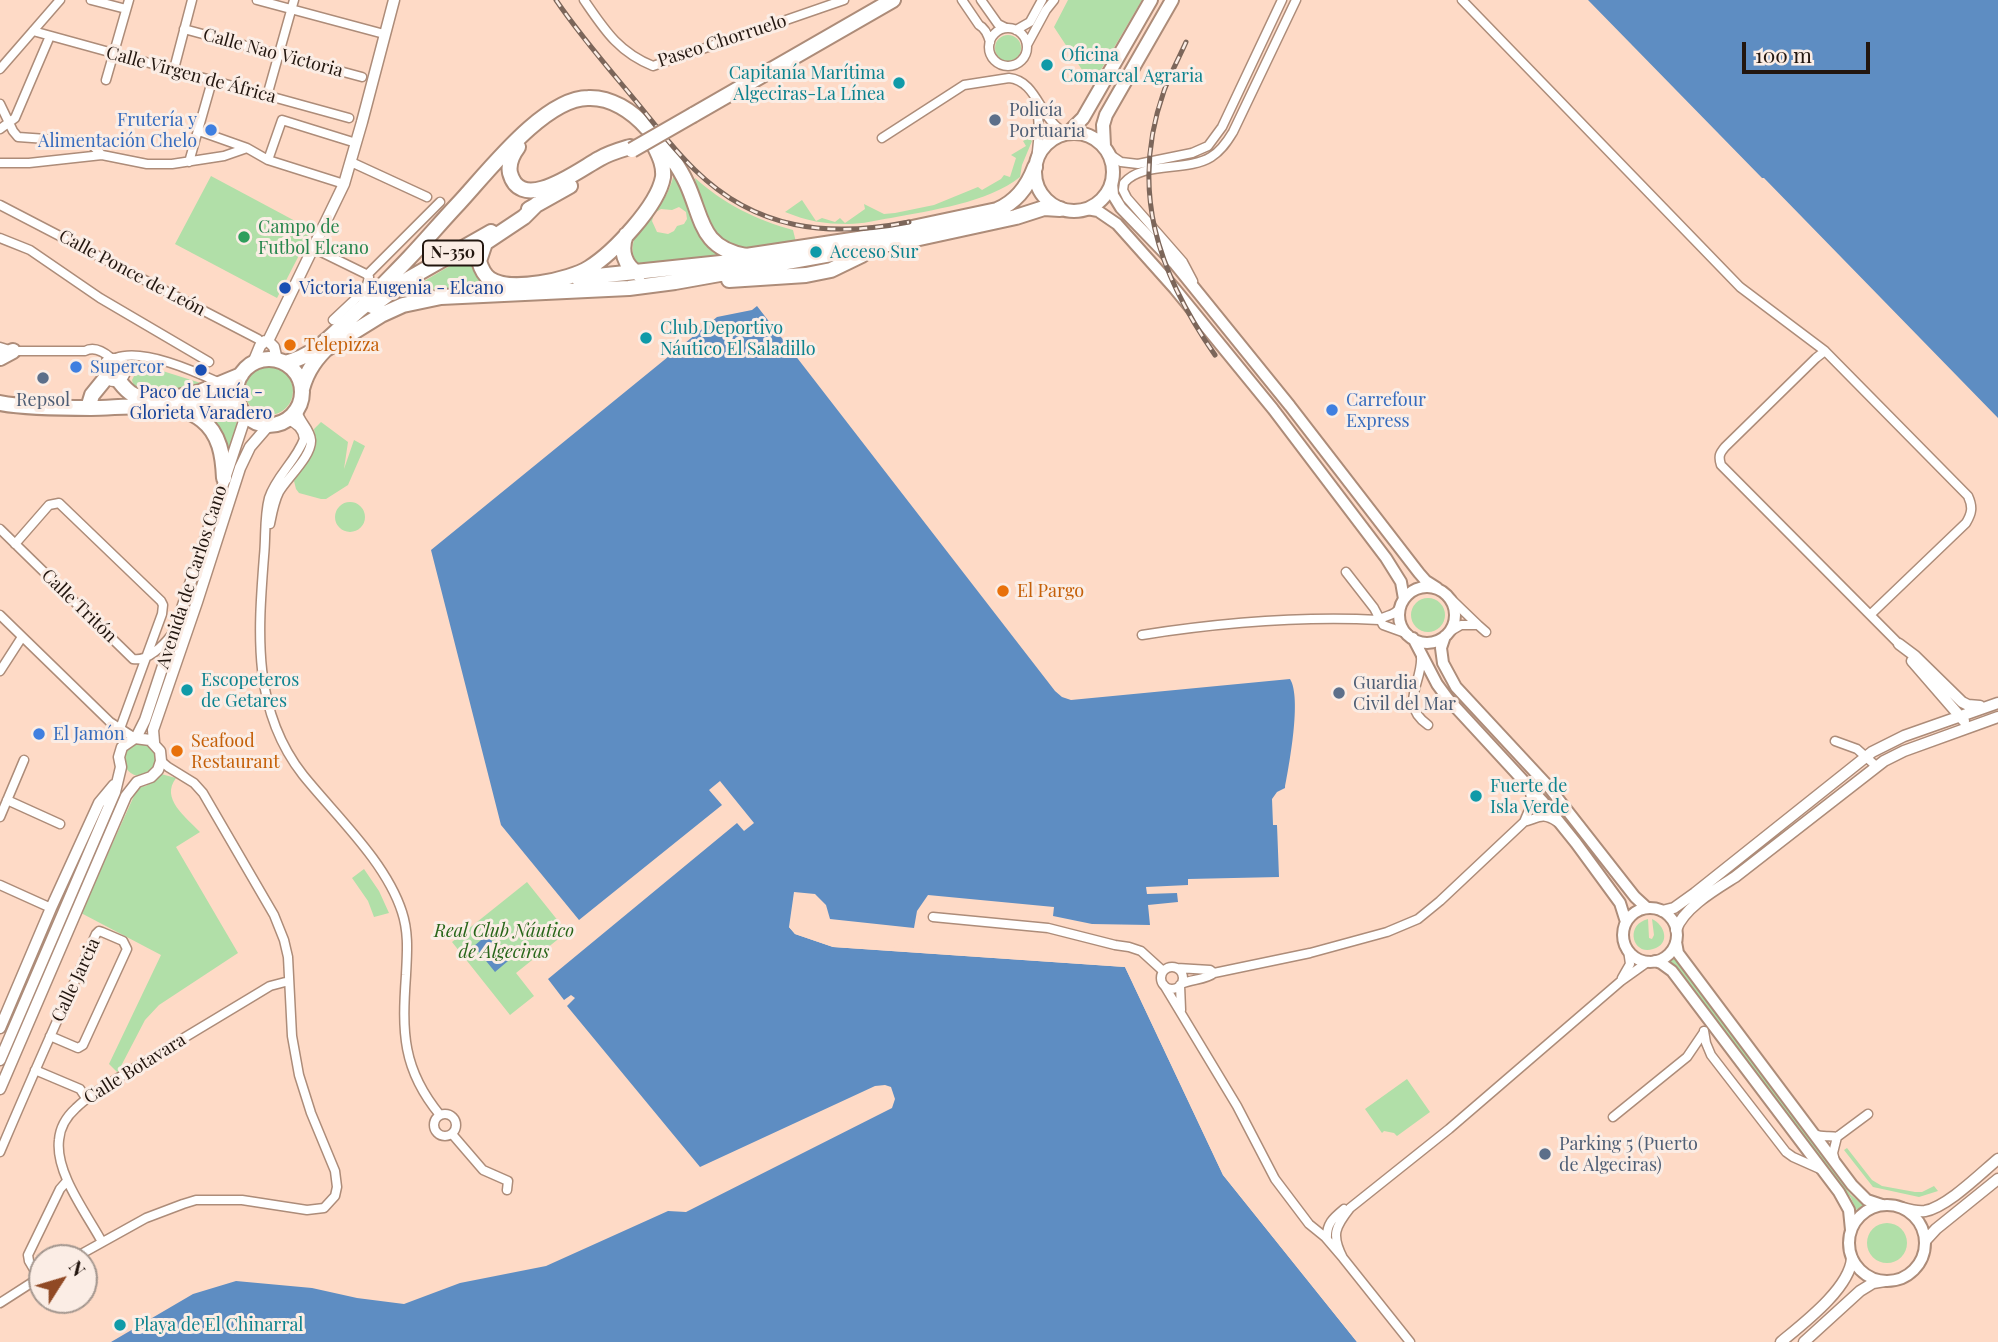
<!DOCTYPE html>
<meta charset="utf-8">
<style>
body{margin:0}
#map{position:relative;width:1998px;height:1342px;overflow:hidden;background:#fedac6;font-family:"Playfair Display",serif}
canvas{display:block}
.north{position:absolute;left:28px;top:1244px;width:70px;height:70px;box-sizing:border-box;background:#fbede5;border:2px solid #a4978f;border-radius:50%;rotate:53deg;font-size:19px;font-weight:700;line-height:28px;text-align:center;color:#22160f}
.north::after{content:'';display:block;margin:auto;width:24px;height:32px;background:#904924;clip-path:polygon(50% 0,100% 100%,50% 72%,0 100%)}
.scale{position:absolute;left:1742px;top:42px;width:128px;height:32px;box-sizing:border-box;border:4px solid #22160f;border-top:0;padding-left:9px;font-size:21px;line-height:24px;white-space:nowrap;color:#22160f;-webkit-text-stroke:5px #fbede5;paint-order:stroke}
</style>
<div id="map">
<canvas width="1998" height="1342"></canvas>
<div class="north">N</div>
<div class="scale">100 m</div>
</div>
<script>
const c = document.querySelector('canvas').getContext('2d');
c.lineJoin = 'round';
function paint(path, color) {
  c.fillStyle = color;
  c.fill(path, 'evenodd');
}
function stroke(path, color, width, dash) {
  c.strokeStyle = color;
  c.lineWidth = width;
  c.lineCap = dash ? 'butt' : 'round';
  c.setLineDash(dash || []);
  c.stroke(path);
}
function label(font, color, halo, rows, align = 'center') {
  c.font = font + ' "Playfair Display",serif';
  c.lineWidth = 6;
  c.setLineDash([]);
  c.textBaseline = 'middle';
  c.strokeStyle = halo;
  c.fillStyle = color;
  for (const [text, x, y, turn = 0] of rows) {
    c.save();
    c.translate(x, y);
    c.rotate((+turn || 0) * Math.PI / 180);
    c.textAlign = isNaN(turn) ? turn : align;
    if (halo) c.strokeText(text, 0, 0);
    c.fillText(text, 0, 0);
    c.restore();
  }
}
const green = new Path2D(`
 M1068 0H1142L1092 85 1054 27Z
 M995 48a13 13 0 1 1 26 0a13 13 0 1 1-26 0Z
 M1029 138 1032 141 1022 165 1020 177C987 203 932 210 891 218 877 220 863 224 848 224 824 224 807 221 785 212L802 200 816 221 822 218 835 222 840 218 845 223 865 209 864 204 884 214 895 213 934 205 978 187 982 190 1001 179 1004 175 1010 177 1016 158 1011 155 1026 146 1023 141Z
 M674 175C691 204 690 239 722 257L718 260 636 263C623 236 650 221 663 201 668 193 671 184 674 175ZM679 207 686 212 687 219 684 224 677 226 674 231 668 234 657 232 652 221 654 213 661 209 672 210Z
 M211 176 312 230 277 298 175 244Z
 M695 178C724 204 756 220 793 230L796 242 781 245 780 243C767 245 748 250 735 246 710 239 698 200 695 178Z
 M465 257 472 259C472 272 479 280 489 288 447 288 426 291 387 307L392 300Z
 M141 367 153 368 204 384C183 389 154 399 134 388L132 380 137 370Z
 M245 391a24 24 0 1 1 48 0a24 24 0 1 1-48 0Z
 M208 405 232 409C243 424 232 440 226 456L189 409Z
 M321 422 348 442 344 469 354 440 365 446 348 485 326 499H321L299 493 296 489 294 481 315 448 316 442 314 429Z
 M335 517a15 15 0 1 1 30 0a15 15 0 1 1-30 0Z
 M1411 615a17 17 0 1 1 34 0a17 17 0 1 1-34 0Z
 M124 760a16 16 0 1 1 32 0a16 16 0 1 1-32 0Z
 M161 774 176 778C160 799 186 817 200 832L176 847 238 953 159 1005 145 1020 120 1068 122 1069 117 1072 109 1064 161 955 81 913 138 787 146 786Z
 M364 869 379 891 389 913 374 917 368 901 352 878Z
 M527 882 567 932 516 973 534 996 510 1015 452 942Z
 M1648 919 1649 938 1652 939 1654 935 1652 919C1665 925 1671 944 1653 949 1633 956 1624 925 1648 919Z
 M1674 957 1851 1195 1863 1205 1856 1210 1851 1198 1676 966 1670 961Z
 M1407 1079 1430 1112 1397 1136 1394 1133 1384 1131 1382 1133 1365 1109Z
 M1847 1148 1872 1180 1882 1186 1915 1192H1922L1934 1186 1938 1191 1919 1197 1873 1187 1844 1150Z
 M1867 1243a20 20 0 1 1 40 0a20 20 0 1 1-40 0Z`);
const water = new Path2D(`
 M1588 0H1998V418L1764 178H1762Z
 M757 306 1055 691 1062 697 1071 700 1290 679C1302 698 1289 766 1285 788L1277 792 1272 799 1273 825H1277L1279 877 1188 879V885L1146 887 1147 894 1177 893 1178 902 1148 905 1150 925 1092 924 1053 916 1054 907 928 895 917 911 914 928 830 919 826 905 815 894 794 892 789 927 795 934 833 947 1125 967 1223 1175 1357 1342H111L193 1294 236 1281 312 1288 357 1298 404 1304 460 1283 546 1266 668 1211 686 1212 892 1108 895 1099 891 1087 885 1085 875 1086 700 1167 567 1006 575 998 571 995 564 1000 548 979 737 823 744 831 754 823 720 781 709 790 722 805 579 920 501 825 431 550 717 317 752 310Z
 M487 935 508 961 495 972 474 946Z`);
const pier = new Path2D(`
 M793 926 797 931 833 943 1127 965 1226 1173 1360 1342H1357L1223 1175 1125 967 833 947 795 934 789 927Z`);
const minor = new Path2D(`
 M91 0 126 9
 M257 0 384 34
 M584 0C604 29 618 52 653 66L844 0
 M962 0 979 25C985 28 988 35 990 42
 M981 0 998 24 1006 28
 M1462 0 1740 287 1825 351 1968 496C1973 507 1972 513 1966 523L1871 614
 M989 47a19 19 0 1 1 38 0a19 19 0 1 1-38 0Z
 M184 29 362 77
 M1016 30 1030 22 1042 0
 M33 31 349 118
 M1027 45 1046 10 1054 0
 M0 69 60 0
 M174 69 192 0
 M106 80 129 0
 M267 96 294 0
 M0 104 13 131 18 137 89 142 102 155
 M0 129 15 118 50 36
 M199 131 247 148 268 160 344 184
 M882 138 964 85 1009 78C1038 81 1039 120 1066 133
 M1108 153 1121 162 1138 164 1192 153 1208 146 1222 127 1282 0
 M268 160 282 120 356 143
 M1036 161 1039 132 1038 114 1039 108
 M189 162 212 81
 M351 162 427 197
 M0 163H29L102 155 147 164H172L224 156 247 148
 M0 205 258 339 262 343
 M0 238 30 250 100 298 209 362
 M313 248 366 274 369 277 366 289 333 320
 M367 275 440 202
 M1193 281 1183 262 1127 198 1123 190 1124 183C1142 161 1187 172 1211 157 1221 151 1227 142 1233 132L1296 0
 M0 347 13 351H85C94 346 104 352 111 358
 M1825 351 1816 358 1725 447C1720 453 1718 456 1721 465L1899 644
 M102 370a12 12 0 1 1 24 0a12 12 0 1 1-24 0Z
 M116 358C143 348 194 371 220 383
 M287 420C296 423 303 429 304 439 296 461 276 476 269 498 264 517 266 537 264 556 258 634 252 710 303 775 336 816 386 862 402 912 409 933 407 954 406 975 402 1032 402 1069 440 1115
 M270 524C272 514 274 502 279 492 287 478 312 456 311 440 310 428 299 422 297 410
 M0 529 133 659C147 662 164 645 172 634
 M15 544 49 505 59 503 161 601 163 605 162 614 118 734
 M1346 572 1374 608 1383 625 1408 634
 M0 615 110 722 135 738
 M1478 625 1486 632
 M1449 632 1461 625H1478L1451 599
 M1142 635C1219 623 1301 616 1379 620 1387 614 1393 617 1400 608
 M1421 657C1423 682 1398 704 1428 725
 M0 671 22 637
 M1835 741 1857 749 1876 766
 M7 800 60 824
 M0 817 24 760
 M1524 822C1539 818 1542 812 1557 822
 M0 885 51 908
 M933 917 1048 928 1115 945 1129 947 1141 951 1163 971
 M1161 978a11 11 0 1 1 22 0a11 11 0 1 1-22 0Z
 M1177 968 1210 970 1214 973
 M1622 978 1630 964 1628 950
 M1181 984C1191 979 1206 980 1214 973L1310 953 1387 932 1418 919 1440 901 1524 822 1532 803 1529 788
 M1164 985 1237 1106 1275 1179 1309 1224 1325 1237 1343 1258 1410 1342
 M1180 985 1181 1010
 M1704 1031 1706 1043 1711 1055 1786 1152 1793 1157 1820 1169
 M35 1070 80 1089 86 1098
 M434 1125a11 11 0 1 1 22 0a11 11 0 1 1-22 0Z
 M1613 1117 1687 1057 1704 1032
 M452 1134 483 1170 508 1181 507 1190
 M1814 1134C1823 1138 1829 1135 1837 1137L1833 1153 1835 1161
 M1837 1137 1868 1114
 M0 1152C31 1079 63 1007 96 934L99 931 102 932 123 941 127 949 83 1045 78 1048 50 1036
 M1327 1239C1326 1224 1333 1218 1344 1209
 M102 1242C87 1214 55 1173 59 1140 60 1127 66 1117 76 1108 92 1092 114 1081 133 1069 178 1041 224 1014 270 986L289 981
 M74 1258 146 1218 183 1204 196 1200H242L307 1210 324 1208 335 1196 337 1187 335 1171 311 1113 299 1075 292 1036 288 957 284 940 274 915 203 793 194 783 168 767 161 761
 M1343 1258C1331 1235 1335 1227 1350 1208L1449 1129 1621 981 1649 961
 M39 1278 29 1261 28 1255 60 1189 67 1181
 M0 1303 42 1276`);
const tertiary = new Path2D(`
 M268 341 344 184 362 122 394 0
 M268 341 274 347 277 360
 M253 363 260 346 265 341H268
 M1899 644 1915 656 1962 702 1968 705 1980 706
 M1912 661 1964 721
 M136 738 145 720 246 415
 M154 742 153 730 197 602 240 468 250 447 269 425
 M1662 911 1674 908 1695 893 1872 752 1904 736 1998 703
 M1676 930C1683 908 1716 889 1735 877L1884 761 1904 751 1998 717
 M0 1028 51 908 99 803 114 785
 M0 1060 115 792 121 767 119 757 122 747 135 738 150 740 160 751 161 761 158 770 151 777 137 782 126 796 0 1089
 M1903 1208C1910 1210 1917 1212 1925 1211 1947 1207 1980 1174 1998 1159
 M1925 1241 1936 1229 1998 1179
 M1781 1342C1804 1323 1850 1288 1852 1258
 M1804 1342 1860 1291 1873 1283 1885 1281`);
const secondary = new Path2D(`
 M1112 183 1113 195 1121 208 1175 264 1290 406 1419 573 1426 581 1437 588
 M1087 209 1098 211 1117 224 1175 289 1273 409 1386 558 1401 582 1404 599
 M1399 615a28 28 0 1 1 56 0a28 28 0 1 1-56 0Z
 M1445 636 1441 648 1443 663 1456 687 1548 786 1635 897 1647 908
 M1413 638 1437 684 1448 699 1543 802 1576 843 1620 903 1626 922
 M1623 935a27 27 0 1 1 54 0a27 27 0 1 1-54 0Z
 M1676 942 1678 953 1852 1185 1867 1200 1882 1205
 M1655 961 1661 963 1672 971 1839 1192 1849 1210 1851 1230
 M1849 1243a38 38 0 1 1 76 0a38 38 0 1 1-76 0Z`);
const primary = new Path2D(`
 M1035 172a39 39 0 1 1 78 0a39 39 0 1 1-78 0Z
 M1068 133 1083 118 1151 0
 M1104 146 1103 125 1106 115 1172 0`);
const trunk = new Path2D(`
 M693 115 893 0
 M518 147C512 155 508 163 510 173 521 215 580 169 599 159 609 153 620 150 630 147
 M537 204 524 217 485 243 479 261C481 268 484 275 490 279 510 293 570 280 589 268 613 253 658 206 663 177 664 166 660 157 655 147
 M529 209 570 186
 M626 235C620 250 624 266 639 274
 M578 278 721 263 738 261 744 257
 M729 280 806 275 831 270 862 255
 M365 304C379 288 394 274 409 258 426 240 442 221 459 203 487 173 544 98 588 98 611 97 632 111 647 128 662 144 678 164 687 184 703 219 700 248 746 256L865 238 997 210C1016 202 1028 186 1035 167
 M372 306 410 278 491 232
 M326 349 381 315 403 305 441 297 629 288 675 282 915 239 1016 217 1044 208 1060 209
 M0 358 13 351
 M236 392a33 33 0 1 1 66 0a33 33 0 1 1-66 0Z
 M285 363C325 353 341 321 373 299
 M119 381C129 394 136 399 152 398
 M302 389C307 370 317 357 331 344
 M0 403C26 408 64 408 91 408 123 408 176 399 202 420 220 434 223 456 224 478
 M153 405 164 400 200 392 241 375
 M180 405 223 401 239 405
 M88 408 92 395 105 379`);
const rail = new Path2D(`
 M556 0C581 37 611 71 639 105 657 127 674 150 695 170 756 230 828 238 909 222
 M1186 42C1179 58 1170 74 1164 91 1129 190 1158 273 1215 355`);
const trunkBridge = new Path2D(`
 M632 150 693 115`);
const markers = [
 [1047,65,7,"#0f9aa8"],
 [899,83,7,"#0f9aa8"],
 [995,120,7,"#5c6f8a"],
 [211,130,7,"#3f7fe0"],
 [244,237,7,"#2e9e5b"],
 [816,252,7,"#0f9aa8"],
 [285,288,7,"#1a4fb4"],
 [646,338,7,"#0f9aa8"],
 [290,345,7,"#e8710a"],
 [76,367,7,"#3f7fe0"],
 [201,370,7,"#1a4fb4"],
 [43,378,7,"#5c6f8a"],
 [1332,410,7,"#3f7fe0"],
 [1003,591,7,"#e8710a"],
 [187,690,7,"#0f9aa8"],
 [1339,693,7,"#5c6f8a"],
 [39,734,7,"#3f7fe0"],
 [177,751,7,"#e8710a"],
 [1476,796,7,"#0f9aa8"],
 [1545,1154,7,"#5c6f8a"],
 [120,1325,7,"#0f9aa8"]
];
const shields = [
 [453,253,60]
];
const shieldNames = [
 ["N-350",453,253]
];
const streetNames = [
 ["Paseo Chorruelo",722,41,-18],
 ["Calle Nao Victoria",273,53,15],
 ["Calle Virgen de África",191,75,15],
 ["Calle Ponce de León",132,273,28],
 ["Avenida de Carlos Cano",192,577,-72],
 ["Calle Tritón",79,606,44],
 ["Calle Jarcia",76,980,-65],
 ["Calle Botavara",135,1069,-32]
];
const cultureNames = [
 ["Oficina",1061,55],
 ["Comarcal Agraria",1061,76],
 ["Capitanía Marítima",885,73,"right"],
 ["Algeciras-La Línea",885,94,"right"],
 ["Acceso Sur",830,252],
 ["Club Deportivo",660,328],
 ["Náutico El Saladillo",660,349],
 ["Escopeteros",201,680],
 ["de Getares",201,701],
 ["Fuerte de",1490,786],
 ["Isla Verde",1490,807],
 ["Playa de El Chinarral",134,1325]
];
const serviceNames = [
 ["Policía",1009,110],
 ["Portuaria",1009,131],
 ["Repsol",43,400,"center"],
 ["Guardia",1353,683],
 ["Civil del Mar",1353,704],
 ["Parking 5 (Puerto",1559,1144],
 ["de Algeciras)",1559,1165]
];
const shopNames = [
 ["Frutería y",197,120,"right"],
 ["Alimentación Chelo",197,141,"right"],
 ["Supercor",90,367],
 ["Carrefour",1346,400],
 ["Express",1346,421],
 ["El Jamón",53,734]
];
const leisureNames = [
 ["Campo de",258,227],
 ["Futbol Elcano",258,248]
];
const transitNames = [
 ["Victoria Eugenia - Elcano",299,288],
 ["Paco de Lucía -",201,392,"center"],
 ["Glorieta Varadero",201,413,"center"]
];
const foodNames = [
 ["Telepizza",304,345],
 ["El Pargo",1017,591],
 ["Seafood",191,741],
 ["Restaurant",191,762]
];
const parkNames = [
 ["Real Club Náutico",504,931],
 ["de Algeciras",504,952]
];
paint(green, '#b1dfa8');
paint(water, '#5e8dc2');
paint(pier, '#fedac6');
stroke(minor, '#ad8c79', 11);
stroke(tertiary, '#ad8c79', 13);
stroke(secondary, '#ad8c79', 14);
stroke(primary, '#ad8c79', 16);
stroke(trunk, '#ad8c79', 18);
stroke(minor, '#fff', 8);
stroke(tertiary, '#fff', 10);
stroke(secondary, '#fff', 10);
stroke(primary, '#fff', 12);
stroke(trunk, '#fff', 14);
stroke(rail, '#7c665a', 5);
stroke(rail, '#fbede5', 2.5, [8]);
stroke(trunkBridge, '#ad8c79', 18, []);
stroke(trunkBridge, '#fff', 14);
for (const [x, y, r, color] of markers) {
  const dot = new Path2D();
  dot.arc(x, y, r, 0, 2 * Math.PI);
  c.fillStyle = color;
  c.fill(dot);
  stroke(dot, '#fbede5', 2.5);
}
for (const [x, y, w] of shields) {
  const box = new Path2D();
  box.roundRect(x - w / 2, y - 12.5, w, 25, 5);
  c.fillStyle = '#fbede5';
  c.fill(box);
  stroke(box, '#22160f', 2);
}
label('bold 16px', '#22160f', null, shieldNames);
label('18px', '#22160f', '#fbede5', streetNames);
label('18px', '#0d838f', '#fbede5', cultureNames, 'left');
label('18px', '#4e5e75', '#fbede5', serviceNames, 'left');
label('18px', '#366cbe', '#fbede5', shopNames, 'left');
label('18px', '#27864d', '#fbede5', leisureNames, 'left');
label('18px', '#164399', '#fbede5', transitNames, 'left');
label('18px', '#c56008', '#fbede5', foodNames, 'left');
label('italic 18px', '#28661a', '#fbede5', parkNames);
</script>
